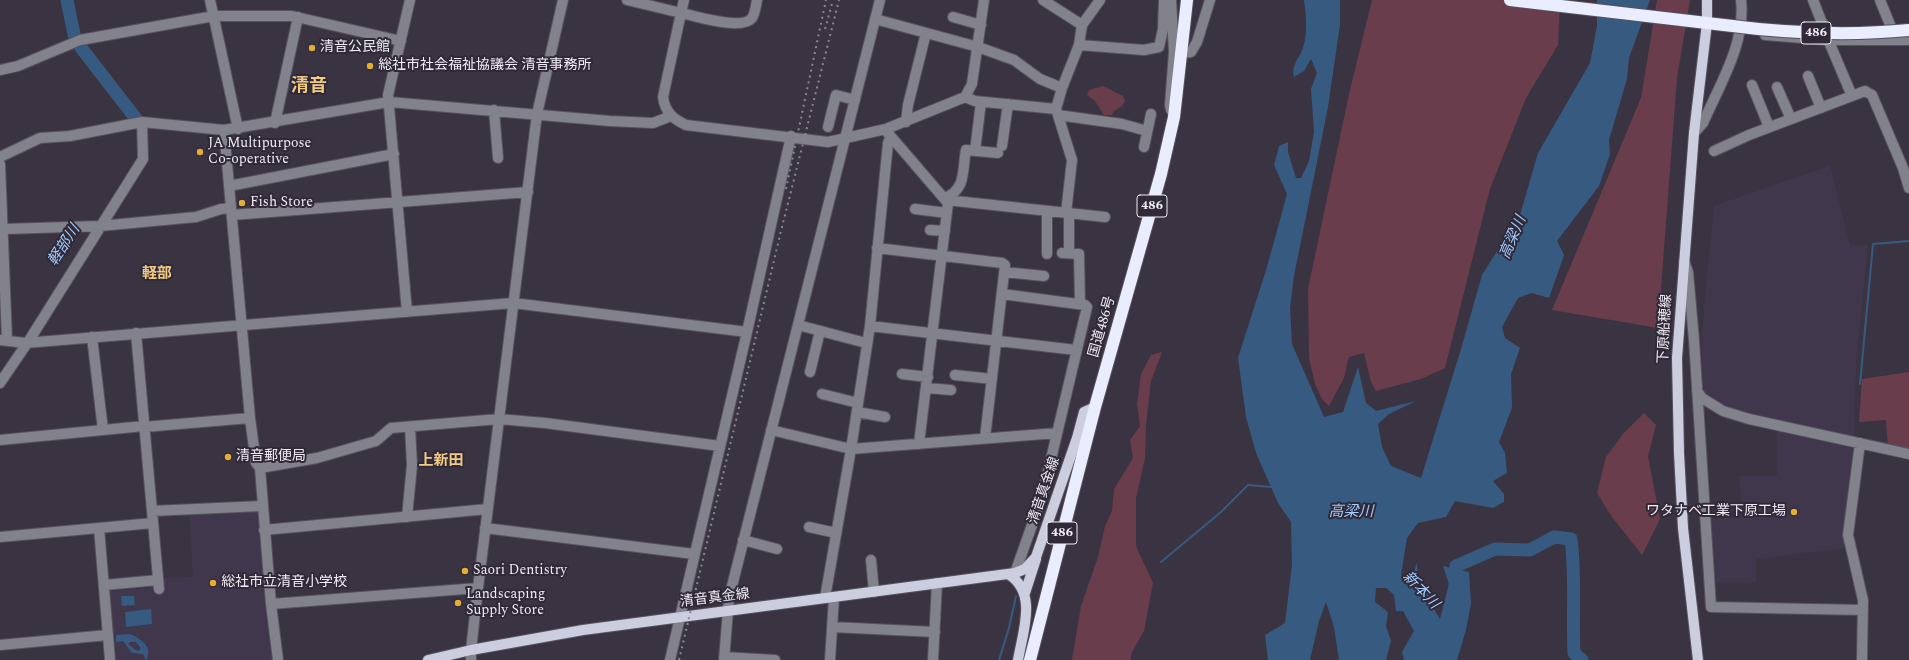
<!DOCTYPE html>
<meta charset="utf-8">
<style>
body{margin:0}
canvas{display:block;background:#3a3342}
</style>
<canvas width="1909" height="660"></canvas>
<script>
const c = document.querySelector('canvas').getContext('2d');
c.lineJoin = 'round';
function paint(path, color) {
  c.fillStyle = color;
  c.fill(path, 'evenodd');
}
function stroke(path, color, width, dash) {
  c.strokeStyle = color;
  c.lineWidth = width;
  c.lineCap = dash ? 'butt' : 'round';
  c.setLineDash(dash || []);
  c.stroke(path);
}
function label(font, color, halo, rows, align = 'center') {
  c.font = font + ' Spectral,"Noto Sans JP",serif';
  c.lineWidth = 4;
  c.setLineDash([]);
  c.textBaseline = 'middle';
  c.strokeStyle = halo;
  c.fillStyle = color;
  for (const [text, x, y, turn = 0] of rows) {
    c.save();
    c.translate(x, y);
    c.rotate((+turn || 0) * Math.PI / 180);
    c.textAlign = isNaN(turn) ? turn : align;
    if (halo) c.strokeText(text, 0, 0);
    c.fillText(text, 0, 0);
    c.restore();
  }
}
const built = new Path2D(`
 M1830 166 1850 246 1868 245 1856 363 1854 437 1853 439 1731 411 1703 393 1701 388V360L1704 306 1714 206Z
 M1777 428 1855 445 1846 548 1756 559V583L1712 582 1707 519 1743 517 1739 476H1777Z
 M258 510 273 660H115L109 591 160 587V578L193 577 189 511Z`);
const green = new Path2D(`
 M1372 0H1560L1558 45 1526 98 1490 189 1445 368 1421 379 1376 391 1371 382 1364 353 1349 357 1344 378 1329 406 1322 399 1315 384 1309 358 1308 289 1349 94Z
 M1657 0H1690L1677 78 1658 328 1552 310 1641 98Z
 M1103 86 1123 96 1125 101 1122 106 1114 111 1112 115H1104L1095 101 1087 95 1089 90Z
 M1162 352 1151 381 1146 425 1145 458 1136 498V546L1153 583 1144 631 1131 654V660H1072L1081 606 1098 557 1105 526 1112 511 1114 489 1133 458 1130 440 1140 426 1137 404 1141 374 1151 355Z
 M1909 372V452L1888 447 1886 420 1859 422 1862 379Z
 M1644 413 1656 425 1648 456 1660 519 1642 555 1612 517 1597 493 1606 457 1623 434Z`);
const water = new Path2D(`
 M1304 0H1340V25L1328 107 1294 276 1290 308 1292 344 1324 417 1343 412 1358 367 1366 403 1376 411 1416 401 1389 414 1378 424 1382 447 1391 466 1421 478 1461 349 1482 275 1520 215 1538 153 1590 63 1597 26V0H1650L1629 58 1627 79 1609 140 1610 154 1599 186 1557 241 1564 255 1549 298 1532 293 1518 298 1502 327 1505 338 1520 348 1511 374 1512 408 1499 442 1505 453 1507 473 1493 481 1504 494V502L1493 508 1455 501 1446 517 1418 523 1407 538 1401 575 1411 578 1417 563 1419 597 1430 592V603L1440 619 1449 584 1443 566 1469 572 1471 603 1466 630 1457 660H1404L1402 652 1414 631 1403 611H1396L1394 595 1386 588H1376L1375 602 1388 612 1386 626 1391 641 1386 660H1339L1334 627 1326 602 1319 621 1310 660H1268L1265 635 1285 623 1292 565 1291 522 1278 503 1256 453 1246 417 1238 358 1267 267 1287 194 1274 165 1279 146 1288 142V152L1296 178H1301L1309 161 1314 132 1311 89 1317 73 1311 59 1304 71 1294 77C1291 65 1299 59 1303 48 1308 32 1306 16 1304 0Z
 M121 596H134L135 605 122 606Z
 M151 609 152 624 126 627 125 612Z
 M130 634C136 636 148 644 148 650 149 654 147 656 147 660H146L143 654 132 653 123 641 116 642V635ZM130 642H136L140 647V650L137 651 128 644Z`);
const stream = new Path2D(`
 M1860 384 1873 244 1909 241
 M1161 562 1221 512 1248 485 1272 487
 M999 660 1009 628 1016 596`);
const river = new Path2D(`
 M67 0 75 39
 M79 45 137 120
 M1455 586 1456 566 1495 549 1530 550 1554 537 1571 539C1576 577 1572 615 1574 653L1582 660`);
const minor = new Path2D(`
 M210 0 238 129
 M627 0 681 13 663 97C665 112 673 119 686 125L828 142 886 129 965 97 972 84 984 0
 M684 0 681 13C696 16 742 31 752 18 755 14 756 5 757 0
 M1043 0 1082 25 1079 45
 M1171 0 1174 52 1170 105 1171 110
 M1813 0 1824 28
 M1880 0 1895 37
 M953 17 981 25
 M875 19 978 47 1014 60 1040 79 1062 88
 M1082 25 1100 0
 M1765 35 1828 40H1909
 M1827 37 1852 96
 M1182 53 1191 52 1197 42 1210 0
 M0 70 18 66 80 40 214 16H292L401 41
 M1808 76 1821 108
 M1752 85 1769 127
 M1777 87 1791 119
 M965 97 975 101 1056 109 1062 88 1079 45 1144 50 1159 47 1163 29 1164 0
 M1056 109 1072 160 1066 213
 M494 110 498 158
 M1058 115 1122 124 1147 131
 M906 122 908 105 926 33
 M275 123 298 17
 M828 127 836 95 855 100
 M224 130 250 418 256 463 260 468 271 604 278 660
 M887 132 948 203 919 444
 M1694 133 1703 123C1720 84 1746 43 1741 0
 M1002 146 1008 104
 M1144 147 1151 114
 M975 151 981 102
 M1714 151 1749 135 1865 91 1872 95 1903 168 1909 188
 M0 157 40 138 70 136 142 122 224 130 389 102 610 121 653 123 671 116
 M0 164 7 340
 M229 186 394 154
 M945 198C967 189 962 169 966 150L998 153
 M946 200 1105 217
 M915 209 947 213
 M1047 211V254
 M232 215 528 192
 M4 229 100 226 196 217 221 209 231 208
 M930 230 945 231
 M877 248 1002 263 1005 265 985 438
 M1062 253 1079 254 1080 304
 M1069 253V213
 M1684 261 1688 272 1694 340 1711 607 1863 610
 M1004 272 1044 276
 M1002 294 1085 305 1087 307 1042 497 1015 573
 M407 312 388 95 410 0
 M798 325 866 343
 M870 326 1076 350
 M136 333 159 589
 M92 337 103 430
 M0 340 25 343 513 303 747 332
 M810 372 820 331
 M902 374 928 377
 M955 375 992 379
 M0 383 30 339 143 159 142 122
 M926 388 951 390
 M1697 391 1702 398 1723 411 1749 419 1909 454
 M822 394 858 403
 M857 412 885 417
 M144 427 250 418
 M771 430 851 449 1057 433
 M0 440 144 426
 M1860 443 1848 535 1863 600 1862 660
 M260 468 317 458 376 441 391 428 499 419 545 423 720 446
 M152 511 262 506
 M407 517 412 465 410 427
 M809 527 836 533
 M99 528 110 660
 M485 528 694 554
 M264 530 488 509
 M0 537 153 523
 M743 540 777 549
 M871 560 874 592
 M104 585 158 580
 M825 598 851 449 870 326 888 143 891 137
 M271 604 478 588
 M832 627 935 632
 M0 645 108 635
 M724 657 775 660
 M471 660V650L478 588 537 114 563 0
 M670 660 747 332 791 136
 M724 660 729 598 880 0
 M830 660 834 597
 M933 660 937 583`);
const major = new Path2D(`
 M1008 574C1038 592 1023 631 1018 660
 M1025 593 1036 559
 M428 660 471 650 583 630 1015 573 1025 569 1036 557 1077 438 1084 412 1095 407
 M1698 660 1683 528 1679 453 1677 358 1694 133 1707 23V0`);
const highway = new Path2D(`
 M1510 0 1724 25
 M1030 660 1095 407 1161 174 1174 117 1187 0`);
const rail = new Path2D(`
 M825 29 833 0
 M786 189 826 0
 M679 660 781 231 839 0`);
const highwayBridge = new Path2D(`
 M1724 25C1785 33 1847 36 1909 30`);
const markers = [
 [312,48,4,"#e5ad35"],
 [370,66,4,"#e5ad35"],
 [200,152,4,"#e5ad35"],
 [242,203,4,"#e5ad35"],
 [228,457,4,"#e5ad35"],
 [1794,512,4,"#e5ad35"],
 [465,571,4,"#e5ad35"],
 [213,583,4,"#e5ad35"],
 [458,603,4,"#e5ad35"]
];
const shields = [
 [1816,33,30],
 [1152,206,30],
 [1062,533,30]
];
const shieldNames = [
 ["486",1816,33],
 ["486",1152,206],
 ["486",1062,533]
];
const poiNames = [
 ["清音公民館",320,48],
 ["総社市社会福祉協議会 清音事務所",378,66],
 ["JA Multipurpose",208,144],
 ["Co-operative",208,160],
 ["Fish Store",250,203],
 ["清音郵便局",236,457],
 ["ワタナベ工業下原工場",1786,512,"right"],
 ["Saori Dentistry",473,571],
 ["総社市立清音小学校",221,583],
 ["Landscaping",466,595],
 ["Supply Store",466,611]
];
const streetNames = [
 ["国道486号",1103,327,-74],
 ["下原船穂線",1666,329,-87],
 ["清音真金線",1045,491,-71],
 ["清音真金線",715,599,-7]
];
const waterNames = [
 ["高梁川",1514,238,-67],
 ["軽部川",65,246,-57],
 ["高梁川",1351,513],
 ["新本川",1420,591,46]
];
const neighbourhoodNames = [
 ["軽部",157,275],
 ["上新田",441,462]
];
const districtNames = [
 ["清音",309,87]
];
paint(built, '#41374d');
paint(green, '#693d4b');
paint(water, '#375a80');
stroke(stream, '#375a80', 2);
stroke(river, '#375a80', 13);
stroke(minor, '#57515f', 12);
stroke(major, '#57515f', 12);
stroke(highway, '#57515f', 14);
stroke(minor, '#81828b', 10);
stroke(major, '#cccee0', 10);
stroke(highway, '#eaedfd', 12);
stroke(rail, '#8c8693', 2, [2, 4]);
stroke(highwayBridge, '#57515f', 14, []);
stroke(highwayBridge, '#eaedfd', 12);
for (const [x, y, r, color] of markers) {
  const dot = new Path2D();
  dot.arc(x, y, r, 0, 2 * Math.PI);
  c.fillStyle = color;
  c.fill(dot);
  stroke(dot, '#302938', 1.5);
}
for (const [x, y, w] of shields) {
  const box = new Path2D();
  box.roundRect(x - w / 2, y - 11, w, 22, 3);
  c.fillStyle = '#302938';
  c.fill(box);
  stroke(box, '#f1ecf6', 1);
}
label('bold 13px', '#f1ecf6', null, shieldNames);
label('14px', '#f1ecf6', '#302938', poiNames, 'left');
label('14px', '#f1ecf6', '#302938', streetNames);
label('italic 15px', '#a0ccfe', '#302938', waterNames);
label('bold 15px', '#f1ca83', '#302938', neighbourhoodNames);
label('bold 18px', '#f1ca83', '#302938', districtNames);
</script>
